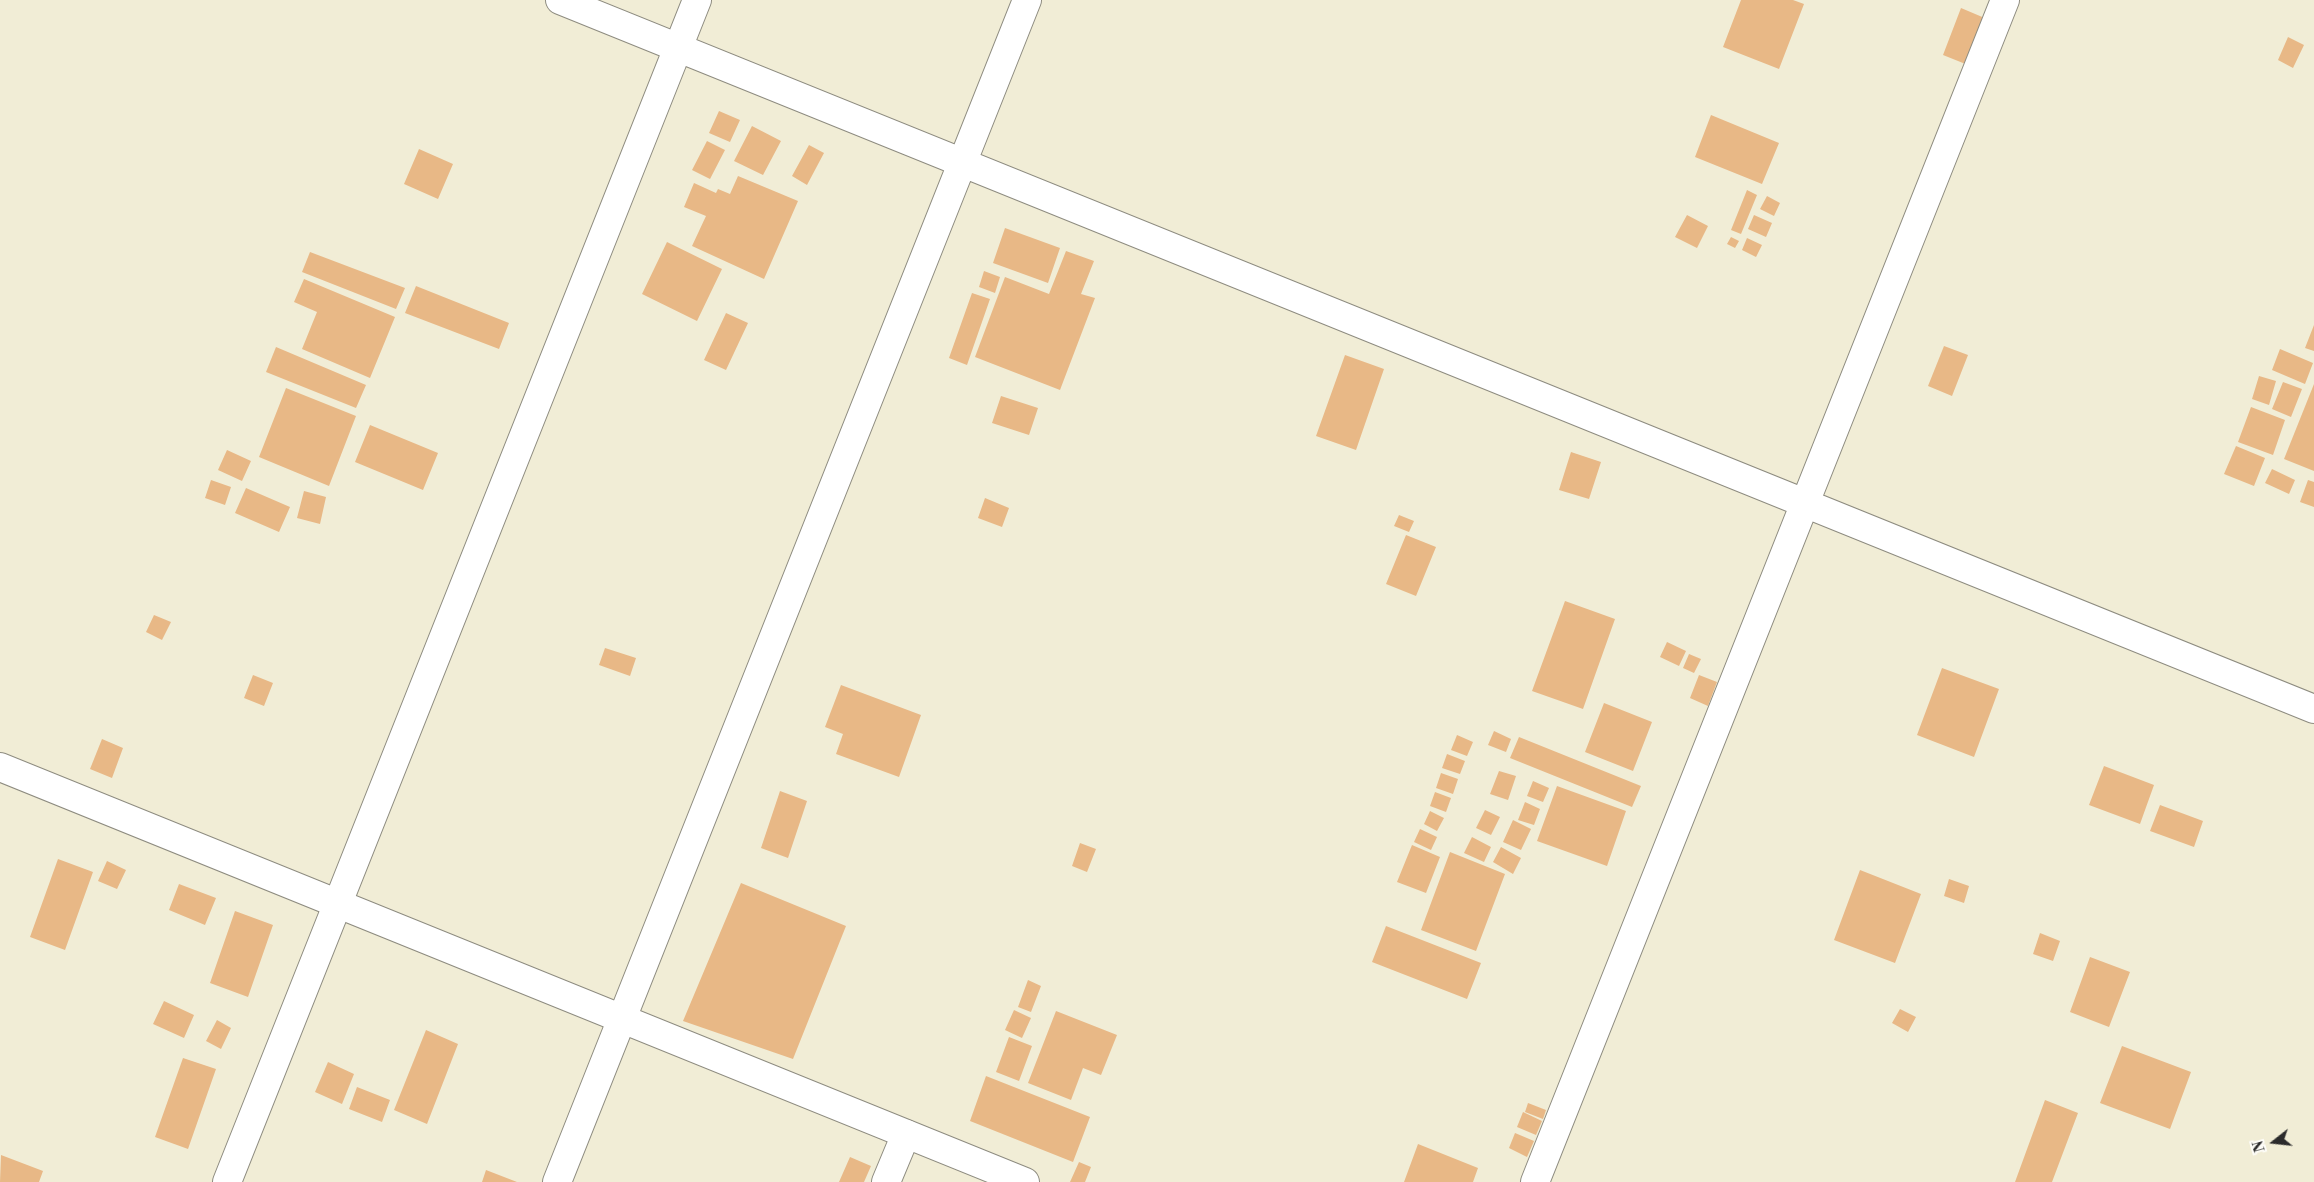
<!DOCTYPE html>
<style>
body{margin:0}
#map{position:relative;width:2314px;height:1182px;overflow:hidden;background:#f1edd6;font-family:"Libre Bodoni",serif}
canvas{display:block}
.north{position:absolute;left:2249px;top:1117px;width:50px;height:50px;-webkit-text-stroke:4px #fdfcf7;paint-order:stroke;rotate:254deg;font-size:14px;font-weight:700;line-height:20px;text-align:center;color:#2b2b2b}
.north::after{content:'';display:block;margin:auto;width:18px;height:22px;background:#2b2b2b;clip-path:polygon(50% 0,100% 100%,50% 72%,0 100%)}
</style>
<div id="map">
<canvas width="2314" height="1182"></canvas>
<div class="north">N</div>
</div>
<script>
const c = document.querySelector('canvas').getContext('2d');
c.lineJoin = 'round';
function paint(path, color) {
  c.fillStyle = color;
  c.fill(path, 'evenodd');
}
function stroke(path, color, width, dash) {
  c.strokeStyle = color;
  c.lineWidth = width;
  c.lineCap = dash ? 'butt' : 'round';
  c.setLineDash(dash || []);
  c.stroke(path);
}
const building = new Path2D(`
 M1741 0H1793L1804 4 1779 69 1723 47Z
 M1961 8 1987 19 1968 65 1943 55Z
 M2288 37 2304 45 2293 68 2278 60Z
 M719 111 740 120 730 142 709 133Z
 M1711 115 1779 143 1762 184 1695 157Z
 M752 126 781 141 763 175 734 161Z
 M707 141 725 150 710 179 692 170Z
 M809 145 824 153 807 185 792 176Z
 M419 149 453 164 438 199 404 184Z
 M738 176 798 201 764 279 692 246 706 216 684 207 694 183 716 193 718 189 730 194Z
 M1747 190 1757 195 1741 234 1731 230Z
 M1767 196 1780 203 1774 216 1760 209Z
 M1687 215 1708 226 1697 248 1675 237Z
 M1754 215 1772 223 1766 237 1748 229Z
 M1005 228 1060 248 1048 283 993 263Z
 M1731 237 1739 241 1735 248 1727 244Z
 M1747 238 1762 245 1756 257 1742 250Z
 M667 242 722 269 697 321 642 294Z
 M1066 251 1094 261 1081 294 1095 298 1060 390 975 357 1005 277 1049 294Z
 M310 252 405 288 396 309 302 272Z
 M984 271 1000 277 995 293 979 287Z
 M304 279 395 317 370 378 302 349 317 312 294 302Z
 M416 286 509 323 499 349 405 313Z
 M972 293 990 299 967 365 949 358Z
 M726 313 748 323 726 370 704 360Z
 M2314 325V351L2305 348Z
 M1944 346 1968 355 1952 396 1928 386Z
 M276 347 366 385 356 408 266 372Z
 M2280 349 2313 363 2305 384 2272 370Z
 M1345 355 1384 369 1356 450 1316 436Z
 M2259 376 2276 381 2269 405 2252 399Z
 M2283 382 2302 389 2291 417 2272 409Z
 M2314 384V471L2284 459Z
 M286 388 356 416 329 486 259 457Z
 M1001 396 1038 408 1029 435 992 423Z
 M2251 407 2285 420 2273 455 2238 442Z
 M370 425 438 453 423 490 355 462Z
 M2236 446 2265 458 2254 486 2224 474Z
 M227 450 251 461 242 481 218 470Z
 M1571 452 1601 462 1589 499 1559 490Z
 M2272 469 2295 480 2289 494 2265 483Z
 M211 480 231 487 225 505 205 498Z
 M2308 480 2314 482V507L2300 502Z
 M246 488 290 507 279 532 235 513Z
 M304 491 326 497 320 524 297 518Z
 M985 498 1009 508 1002 527 978 518Z
 M1399 515 1414 521 1409 532 1394 526Z
 M1406 535 1436 547 1416 596 1386 584Z
 M1565 601 1615 619 1583 709 1532 691Z
 M154 615 171 622 162 640 146 632Z
 M1667 642 1686 651 1679 666 1660 657Z
 M605 648 636 658 630 676 599 665Z
 M1689 654 1701 659 1694 673 1683 668Z
 M1942 668 1999 689 1974 757 1917 735Z
 M253 675 273 683 264 706 244 698Z
 M1699 675 1717 682 1708 706 1690 698Z
 M841 685 921 715 899 777 836 754 843 734 825 727Z
 M1604 703 1652 722 1633 771 1585 752Z
 M1494 731 1511 739 1506 752 1488 745Z
 M1457 735 1473 742 1467 756 1451 750Z
 M1519 737 1641 786 1632 807 1510 758Z
 M102 739 123 748 112 778 90 769Z
 M1447 754 1465 761 1460 774 1442 768Z
 M2104 766 2154 785 2140 824 2089 805Z
 M1499 771 1516 776 1508 800 1490 794Z
 M1441 773 1458 779 1453 794 1436 788Z
 M1533 781 1549 788 1543 802 1527 796Z
 M1557 786 1626 811 1607 866 1537 841Z
 M780 791 807 801 788 858 761 848Z
 M1435 792 1451 798 1446 812 1430 806Z
 M1525 802 1540 809 1534 825 1518 820Z
 M2160 805 2203 821 2194 847 2150 831Z
 M1485 810 1500 817 1491 835 1476 828Z
 M1430 811 1444 818 1437 831 1424 824Z
 M1513 820 1531 829 1521 850 1503 842Z
 M1420 829 1437 837 1431 850 1414 842Z
 M1472 837 1491 847 1484 862 1464 853Z
 M1080 843 1096 849 1087 872 1072 866Z
 M1412 845 1440 857 1426 893 1397 882Z
 M1501 847 1521 858 1513 874 1493 862Z
 M1450 852 1505 874 1476 951 1421 930Z
 M58 859 93 872 65 950 30 937Z
 M107 861 126 870 117 889 98 881Z
 M1860 870 1921 894 1895 963 1834 940Z
 M1949 879 1969 886 1964 903 1944 896Z
 M741 883 846 926 793 1059 683 1021Z
 M179 884 216 898 205 925 169 910Z
 M235 911 273 925 248 997 210 983Z
 M1386 926 1481 963 1467 999 1372 962Z
 M2040 933 2060 941 2053 961 2033 954Z
 M2090 957 2130 972 2109 1027 2070 1012Z
 M1028 980 1041 986 1031 1012 1018 1007Z
 M164 1001 194 1015 184 1038 153 1024Z
 M1900 1009 1916 1017 1908 1032 1892 1023Z
 M1014 1010 1031 1018 1022 1038 1005 1030Z
 M1056 1011 1117 1035 1101 1075 1083 1068 1071 1100 1028 1083Z
 M217 1020 231 1028 221 1049 206 1041Z
 M426 1030 458 1044 427 1124 394 1110Z
 M1009 1037 1032 1046 1019 1081 996 1072Z
 M2122 1046 2191 1072 2170 1129 2100 1103Z
 M183 1058 216 1069 188 1149 155 1137Z
 M328 1062 354 1074 342 1104 315 1092Z
 M986 1076 1090 1117 1073 1162 970 1121Z
 M357 1087 390 1100 382 1122 349 1109Z
 M2045 1100 2078 1113 2052 1182H2015Z
 M1528 1103 1546 1110 1543 1119 1525 1112Z
 M1523 1112 1542 1121 1536 1135 1517 1127Z
 M1515 1133 1534 1141 1527 1157 1509 1148Z
 M1418 1144 1478 1168 1473 1182H1404Z
 M1 1155 43 1171 39 1182H0Z
 M850 1157 871 1166 864 1182H839Z
 M1079 1162 1091 1167 1085 1182H1070Z
 M486 1170 517 1182H482Z`);
const street = new Path2D(`
 M560 0 2314 709
 M227 1182 697 0
 M557 1182 1027 0
 M886 1182 906 1134
 M1535 1182 2005 0`);
const secondary = new Path2D(`
 M0 767 1025 1182`);
paint(building, '#e8b886');
stroke(street, '#8e8c80', 30);
stroke(secondary, '#8e8c80', 30);
stroke(street, '#fff', 28);
stroke(secondary, '#fff', 28);
</script>
